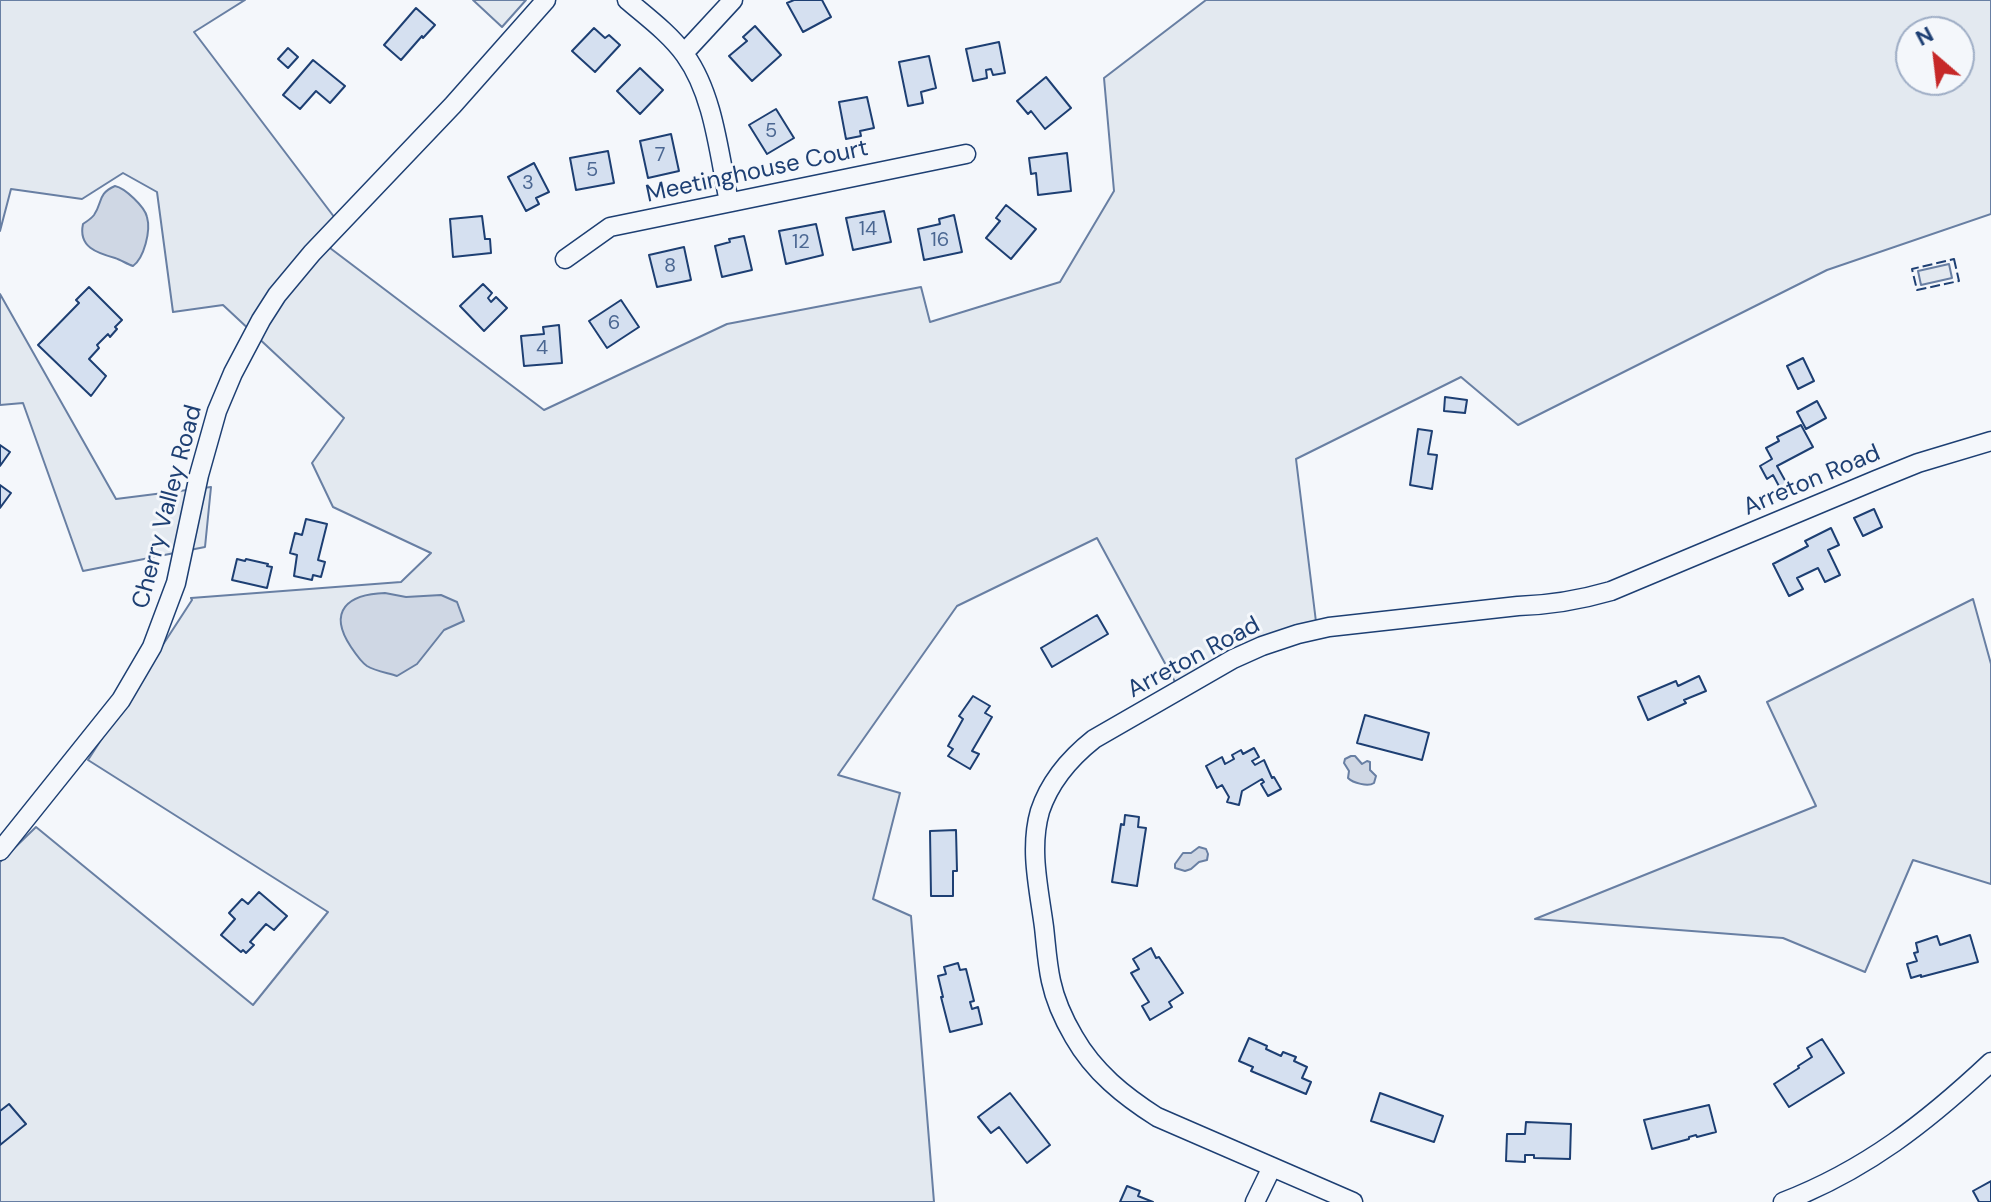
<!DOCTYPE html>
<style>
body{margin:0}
#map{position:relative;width:1991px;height:1202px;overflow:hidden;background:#f4f7fb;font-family:"DM Sans",sans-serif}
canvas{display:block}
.north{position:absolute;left:1895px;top:16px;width:80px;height:80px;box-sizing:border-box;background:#f4f7fb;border:2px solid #9eadc5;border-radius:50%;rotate:332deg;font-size:22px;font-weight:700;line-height:32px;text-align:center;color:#1d3f73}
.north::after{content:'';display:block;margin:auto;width:28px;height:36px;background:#c62828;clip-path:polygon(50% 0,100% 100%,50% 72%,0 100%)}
</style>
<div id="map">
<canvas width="1991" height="1202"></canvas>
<div class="north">N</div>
</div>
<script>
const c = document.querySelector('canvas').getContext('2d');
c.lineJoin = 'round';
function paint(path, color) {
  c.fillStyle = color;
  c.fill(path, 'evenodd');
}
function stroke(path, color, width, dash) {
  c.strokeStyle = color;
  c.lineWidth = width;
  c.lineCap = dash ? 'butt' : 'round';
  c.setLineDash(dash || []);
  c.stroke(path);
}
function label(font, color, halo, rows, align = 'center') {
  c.font = font + ' "DM Sans",sans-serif';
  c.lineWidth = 6;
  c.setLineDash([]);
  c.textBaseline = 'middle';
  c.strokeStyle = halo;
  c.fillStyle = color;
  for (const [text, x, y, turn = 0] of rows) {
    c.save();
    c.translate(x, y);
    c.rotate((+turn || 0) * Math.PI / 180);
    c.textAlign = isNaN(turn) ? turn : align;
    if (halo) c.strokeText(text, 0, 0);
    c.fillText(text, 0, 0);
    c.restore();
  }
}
const green = new Path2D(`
 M0 0H245L194 32 344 230 330 248 544 410 727 324 921 287 930 322 1060 282 1114 191 1104 78 1206 0H1991V214L1827 270 1518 425 1461 377 1296 459 1317 630 1180 691 1097 538 957 606 838 775 900 793 873 899 911 916 934 1202H0V862L36 827 253 1005 328 912 88 760 192 600 191 598 401 582 431 553 333 507 312 463 344 418 223 305 173 312 157 192 123 173 82 199 11 189 0 231ZM1911 32H1959V80H1911Z
 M473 0H526L502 27Z
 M1949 264 1952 278 1921 285 1918 271Z
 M0 294 116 499 211 487 205 547 83 571 23 403 0 405Z
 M1973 599 1991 664V884L1913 860 1865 972 1783 938 1535 919 1816 806 1767 702Z`);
const water = new Path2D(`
 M115 186C125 188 145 207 147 217 151 231 144 258 133 266 127 264 121 260 115 258 97 253 78 247 83 224 87 221 91 219 94 215 103 202 97 194 115 186Z
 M385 593 406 597 441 595 457 602 464 621 444 630 417 664 397 676C388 673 375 671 367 666 361 662 355 653 351 647 327 611 348 594 385 593Z
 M1351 756H1355L1362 764 1367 761 1370 762V770L1376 776 1374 783C1368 787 1353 783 1348 778L1349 771 1344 763 1345 759Z
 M1199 847 1206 849 1208 854 1207 860 1199 862 1191 869 1185 871 1175 868V864L1183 853H1191Z`);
const building = new Path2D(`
 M794 0H822L831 17 803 32 787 3Z
 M416 8 435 25 423 38 422 36 401 60 384 45Z
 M755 26 781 55 752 81 729 56 747 41 743 37Z
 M594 28 605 38 609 35 620 45 595 72 572 51Z
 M999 42 1005 73 993 75 991 69 986 70 987 78 973 81 966 49Z
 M288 48 298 57 288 68 278 59Z
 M929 56 936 88 921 92 923 103 908 106 899 62Z
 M313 60 345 86 330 103 316 91 300 109 283 95Z
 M640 68 663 90 640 114 617 91Z
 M1046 77 1071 108 1045 129 1031 111 1028 114 1017 101Z
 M867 97 874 128 860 131 861 136 846 139 839 102Z
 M776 109 794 138 767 154 749 125Z
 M671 134 679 171 648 178 640 141Z
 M608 151 614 183 576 190 570 158Z
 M1067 153 1071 191 1038 195 1036 173 1031 174 1029 158Z
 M534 163 549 192 536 198 539 204 526 211 508 177Z
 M1006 205 1036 229 1011 259 986 238 1000 221 996 218Z
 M884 211 891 242 853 250 846 218Z
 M954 215 962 252 924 260 918 229 940 224 939 219Z
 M482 216 485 239H490L491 253 453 257 450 219Z
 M816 224 823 255 786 264 779 231Z
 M744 236 752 270 722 277 715 246 730 242 729 239Z
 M684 247 691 280 657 287 649 255Z
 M483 284 492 293 488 298 491 302 496 297 507 308 484 331 460 306Z
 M89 287 122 320 115 327 117 329 110 337 108 334 97 345 99 348 89 359 106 376 91 396 38 345 79 303 76 300Z
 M621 300 639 327 607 348 589 321Z
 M559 325 562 363 524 366 521 336 544 334 543 327Z
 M1803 358 1814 381 1798 389 1787 366Z
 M1445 397 1467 400 1465 413 1444 411Z
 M1817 401 1826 418 1806 429 1797 412Z
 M1801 425 1813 447 1777 466 1787 484 1780 488 1773 475 1767 479 1760 466 1772 459 1766 448 1779 441 1777 437Z
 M1418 429 1432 431 1428 454 1437 455 1432 489 1410 485Z
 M0 445 10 452 0 466Z
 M0 485 11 493 0 508Z
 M1874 509 1882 527 1863 536 1854 518Z
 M306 519 327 524 318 560 325 562 321 577 313 575 312 580 294 576 297 555 290 553 295 533 302 535Z
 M1831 528 1839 545 1828 550 1840 575 1825 582 1818 568 1797 578 1803 589 1789 596 1773 564 1808 546 1805 541Z
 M237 559 245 561 246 559 268 564 267 566 272 567 267 588 232 580Z
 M1097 615 1108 634 1052 667 1041 648Z
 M1699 676 1706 691 1684 700 1686 703 1648 720 1638 697 1676 681 1678 686Z
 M973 696 990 706 985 713 992 717 972 751 979 754 970 769 948 756 953 749 948 746 963 719 959 716Z
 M1365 715 1429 733 1422 760 1357 743Z
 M1254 748 1259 757 1252 761 1255 765 1264 760 1272 778 1274 777 1281 789 1268 796 1261 784 1264 782 1262 779 1242 791 1239 805 1227 802 1229 797 1222 785 1217 788 1206 766 1222 757 1225 764 1234 759 1232 755 1241 750 1243 754Z
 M1125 815 1139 817 1138 827 1146 828 1137 886 1112 882 1121 824 1124 825Z
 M956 830 957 871H953V896H931L930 831Z
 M259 892 287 916 274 930 266 924 250 942 254 945 246 953 243 950 241 952 221 935 235 919 229 913 242 899 248 904Z
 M1970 935 1978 962 1921 977V975L1911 978 1907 964 1917 961 1914 953 1918 952 1916 943 1937 936 1940 945Z
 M1151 948 1156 958 1159 957 1183 993 1169 1002 1172 1007 1150 1020 1142 1006 1149 1002 1131 973 1139 969 1133 959Z
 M958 963 960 970 966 969 974 1001 970 1002 972 1009 978 1007 982 1024 950 1032 941 997H943L938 976 946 974 944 967Z
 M1249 1038 1267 1046 1266 1049 1281 1056 1283 1052 1296 1057 1294 1061 1307 1067 1302 1078 1311 1082 1306 1094 1251 1071 1253 1067 1239 1061Z
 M1822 1039 1844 1073 1789 1107 1774 1084 1799 1068 1798 1066 1812 1057 1807 1048Z
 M1010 1093 1050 1145 1027 1163 999 1127 991 1133 978 1117Z
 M1380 1093 1443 1116 1434 1142 1371 1121Z
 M9 1104 26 1124 0 1145V1111Z
 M1709 1105 1716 1132 1697 1137 1696 1135 1689 1137V1139L1652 1149 1644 1120Z
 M1526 1122 1571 1124 1570 1159 1534 1158V1155H1525V1162L1506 1161 1507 1134H1525Z
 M1991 1181V1202H1979L1973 1191Z
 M1127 1186 1140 1191 1138 1196 1153 1202H1120Z`);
const minor = new Path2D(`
 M627 0C647 17 670 34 685 55 714 95 719 155 729 202
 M684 53 733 0
 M565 259 610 227 966 154
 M0 851 121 700 152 647 176 583 199 475 217 411 233 373 261 320 277 295 312 253 453 105 546 0
 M1255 1202 1272 1167
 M1353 1202 1157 1117C1124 1096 1094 1072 1074 1037 1064 1020 1055 1000 1051 981 1047 963 1046 944 1044 927 1039 889 1029 849 1040 811 1050 781 1070 758 1094 739L1233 659 1262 646 1298 634 1329 627 1518 606C1550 605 1580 600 1611 591L1876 480 1918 463 1991 441
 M1783 1202C1866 1170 1927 1122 1991 1062`);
const fence = new Path2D(`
 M1954 259 1959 281 1917 290 1912 269Z`);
const numberNames = [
 ["5",771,132],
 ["7",660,156],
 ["5",592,171],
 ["3",528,184],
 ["14",868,230],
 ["16",940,241],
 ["12",801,243],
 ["8",670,267],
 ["6",614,324],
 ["4",542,349]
];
const streetNames = [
 ["Meetinghouse Court",757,172,-12],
 ["Arreton Road",1812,481,-23],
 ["Cherry Valley Road",168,507,-75],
 ["Arreton Road",1194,658,-28]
];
paint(green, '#e3e9f0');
stroke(green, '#687fa3', 2);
paint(water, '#cfd7e4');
stroke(water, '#687fa3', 2);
paint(building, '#d5e0f0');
stroke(building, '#1d3f73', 2);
stroke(minor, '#1d3f73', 21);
stroke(minor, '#f4f7fb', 18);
stroke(fence, '#1d3f73', 2, [10, 4]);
label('20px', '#4b6792', null, numberNames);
label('24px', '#1d3f73', '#f4f7fb', streetNames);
</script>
